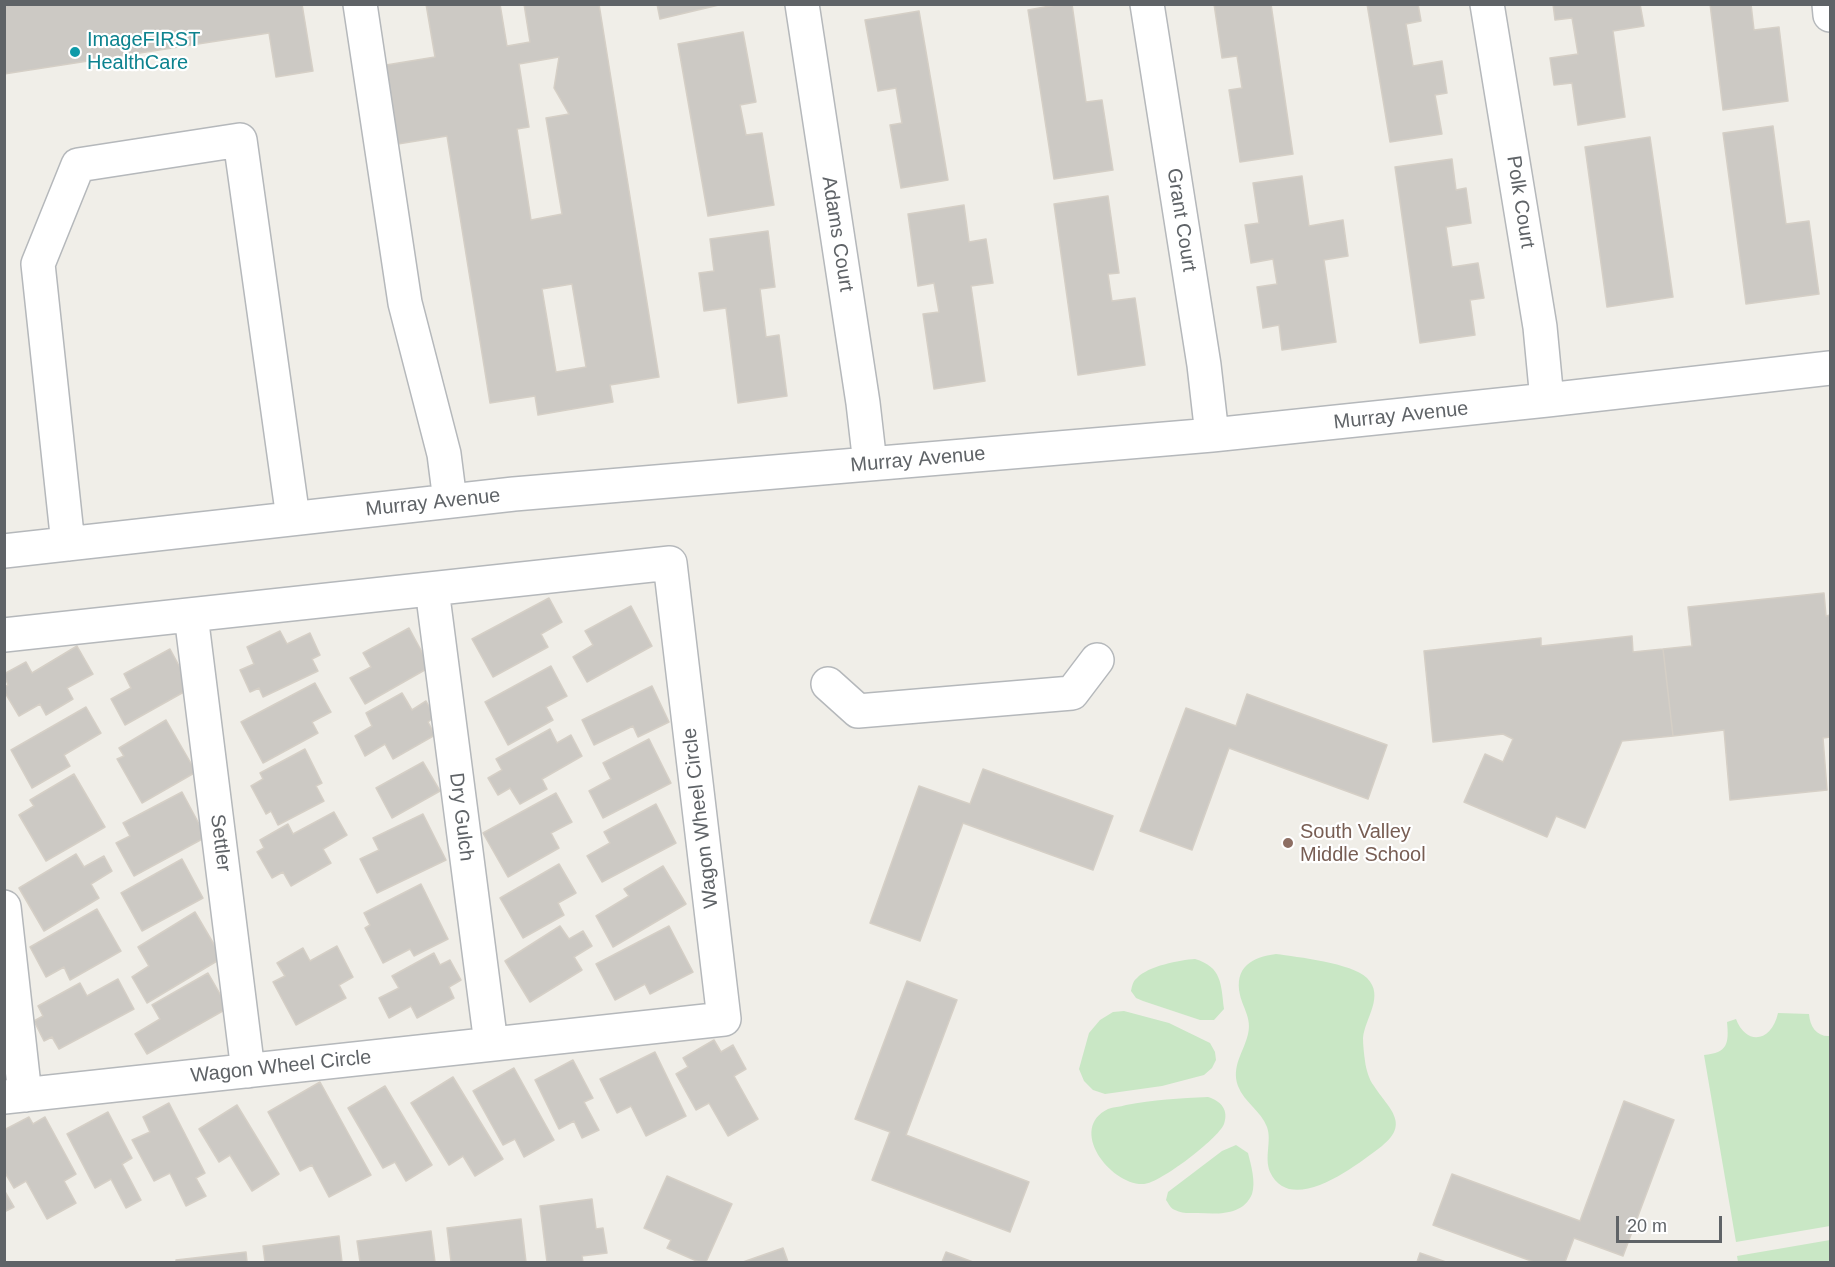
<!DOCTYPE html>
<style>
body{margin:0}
#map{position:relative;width:1835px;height:1267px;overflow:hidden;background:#f0eee8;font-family:Arial,sans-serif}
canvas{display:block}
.frame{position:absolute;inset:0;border:6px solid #5f6367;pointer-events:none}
.scale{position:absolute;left:1616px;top:1216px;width:106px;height:27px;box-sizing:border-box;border:3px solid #5f6367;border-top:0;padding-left:8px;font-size:18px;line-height:21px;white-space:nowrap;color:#5f6367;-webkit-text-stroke:4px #fff;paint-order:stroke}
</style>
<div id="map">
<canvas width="1835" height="1267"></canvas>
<div class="frame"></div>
<div class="scale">20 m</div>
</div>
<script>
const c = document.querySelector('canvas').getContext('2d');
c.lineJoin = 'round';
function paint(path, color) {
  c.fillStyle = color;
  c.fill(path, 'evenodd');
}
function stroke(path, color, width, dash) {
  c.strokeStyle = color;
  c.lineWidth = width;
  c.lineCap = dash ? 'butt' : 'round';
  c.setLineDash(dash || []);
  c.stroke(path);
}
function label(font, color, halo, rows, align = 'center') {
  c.font = font + ' Arial,sans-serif';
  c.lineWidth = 4.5;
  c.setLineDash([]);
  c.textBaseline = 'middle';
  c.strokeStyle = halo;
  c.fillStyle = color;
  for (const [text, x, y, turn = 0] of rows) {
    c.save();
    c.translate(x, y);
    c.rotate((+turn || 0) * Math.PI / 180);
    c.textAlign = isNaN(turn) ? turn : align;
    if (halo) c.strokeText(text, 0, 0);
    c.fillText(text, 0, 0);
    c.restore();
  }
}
const green = new Path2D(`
 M1276 954C1297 957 1352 963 1367 978 1385 996 1365 1018 1363 1038 1363 1045 1364 1054 1365 1061 1366 1069 1369 1080 1374 1086 1388 1108 1411 1123 1382 1146 1357 1165 1291 1217 1270 1172 1264 1157 1272 1141 1267 1127 1261 1111 1244 1102 1238 1086 1231 1066 1244 1052 1248 1034 1252 1019 1243 1008 1240 995 1234 967 1252 957 1276 954Z
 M1195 959C1222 967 1221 984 1224 1009L1214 1020H1200L1143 1001 1136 998 1131 991C1132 986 1133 981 1137 978 1148 966 1180 960 1195 959Z
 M1124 1011 1169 1023 1210 1043 1215 1052 1216 1060 1212 1068 1204 1075 1162 1086 1105 1094 1093 1090 1084 1081 1079 1069 1089 1033 1100 1020 1113 1012Z
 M1778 1013 1809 1014C1810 1027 1817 1037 1830 1036V1226L1736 1242 1704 1055C1728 1053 1729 1043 1727 1022L1736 1019C1747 1047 1772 1041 1778 1013Z
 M1208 1097C1221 1101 1229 1110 1224 1124 1218 1139 1160 1183 1144 1184 1111 1186 1067 1129 1108 1109 1113 1107 1120 1107 1126 1105 1153 1100 1180 1098 1208 1097Z
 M1236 1145 1248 1153C1251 1165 1256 1182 1252 1194 1243 1216 1217 1214 1198 1213 1190 1213 1182 1214 1175 1210 1170 1208 1169 1204 1166 1200L1168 1192 1222 1151Z
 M1830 1240V1262H1738L1737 1256Z`);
const building = new Path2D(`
 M4 4H302L313 71 276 77 269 33 4 74Z
 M426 4H500L507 46 530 42 524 4H599L659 377 610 385 613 402 538 415 535 396 490 403 447 136 398 144 386 65 435 57ZM559 57 554 88 569 114 546 118 562 214 531 220 517 129 529 127 519 64ZM572 284 586 367 556 372 542 289Z
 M657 4H723L660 19Z
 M1061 4H1072L1086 102 1102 100 1113 170 1054 179 1028 10Z
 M1214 4H1271L1293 154 1240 162 1229 90 1242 88 1237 56 1222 58Z
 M1367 4H1418L1421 21 1406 24 1413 66 1442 61 1447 93 1435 95 1442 134 1390 142Z
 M1553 4H1640L1644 26 1613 31 1625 117 1578 125 1572 83 1554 85 1550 58 1578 54 1572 18 1555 20Z
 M1710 4H1751L1754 30 1779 27 1788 101 1723 110Z
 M919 11 948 180 901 188 890 125 902 123 896 88 878 91 865 20Z
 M743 32 756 102 740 105 746 135 762 133 774 205 708 216 678 44Z
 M1773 126 1786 224 1809 221 1819 294 1746 304 1723 133Z
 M1650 137 1673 297 1607 307 1585 147Z
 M1452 159 1456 190 1466 188 1471 223 1446 227 1452 267 1478 263 1484 298 1470 300 1475 335 1420 343 1395 167Z
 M1302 176 1309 226 1343 220 1348 256 1324 260 1336 342 1282 350 1279 325 1263 328 1257 287 1277 284 1273 259 1251 263 1245 225 1259 223 1253 183Z
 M1108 196 1119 273 1108 274 1112 301 1135 298 1145 365 1078 375 1054 204Z
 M964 205 969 242 986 239 993 283 971 286 985 381 934 389 923 314 939 312 934 283 918 286 908 214Z
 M768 231 775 287 760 289 766 337 779 335 787 396 738 403 726 308 704 311 699 273 714 271 710 239Z
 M1824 593 1826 616 1830 615V737L1823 738 1827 790 1730 800 1724 730 1673 736 1663 649 1692 646 1688 607Z
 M549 598 562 622 541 634 548 647 493 677 472 639Z
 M631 606 652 646 587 682 573 657 593 645 585 631Z
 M409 628 430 667 365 704 350 678 371 667 363 653Z
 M280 631 287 644 310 633 320 655 312 659 318 671 263 697 259 688 250 692 240 670 254 664 247 647Z
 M1632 636 1633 652 1663 649 1673 736 1622 741 1585 828 1556 816 1547 837 1464 802 1485 754 1503 762 1513 739 1503 734 1433 742 1424 651 1541 638V646Z
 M77 646 93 674 67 688 73 699 46 715 40 704 19 716 4 691V687L8 685 4 674 26 662 32 673Z
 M170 649 191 688 125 725 111 699 131 688 124 674Z
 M551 666 567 696 546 707 553 720 508 745 485 702Z
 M315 683 331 712 312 722 318 733 263 763 241 722Z
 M652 686 669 722 638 737 633 726 594 745 582 720Z
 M402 693 412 710 426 701 435 717 428 722 435 735 393 759 385 744 365 756 355 736 372 726 366 713Z
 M1247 694 1387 745 1368 799 1229 748 1192 850 1140 831 1186 708 1236 726Z
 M86 707 101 733 64 755 70 766 32 788 11 750Z
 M166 720 196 772 142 803 117 759 124 756 119 748Z
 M550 729 557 743 571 735 582 756 542 779 547 789 520 804 510 788 498 795 488 778 502 770 496 759Z
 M649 739 671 783 603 818 589 791 611 779 603 763Z
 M305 749 322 783 316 786 324 801 278 825 271 811 266 814 251 786 263 779 260 773Z
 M423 762 440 791 392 818 376 788Z
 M983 769 1113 816 1093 870 963 823 920 941 870 923 919 786 970 804Z
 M74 774 105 827 46 861 19 815 34 806 30 800Z
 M182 792 206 837 134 876 116 843 130 836 123 823Z
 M556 793 572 822 551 833 559 848 508 877 483 833Z
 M656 804 676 843 602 882 587 856 610 843 604 832Z
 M334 812 347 835 323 849 331 863 291 886 283 872 272 878 257 852 264 848 260 840 288 824 293 834Z
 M423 814 446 860 377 893 360 859 379 850 373 838Z
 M76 854 84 867 104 856 112 871 91 884 99 898 44 931 19 888Z
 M182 859 203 898 142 931 121 893Z
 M559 864 576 893 558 903 564 915 523 938 500 898Z
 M663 866 686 904 613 947 596 916 629 896 624 889Z
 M421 884 448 939 414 956 410 949 383 963 365 928 370 925 364 913Z
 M97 909 121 951 70 980 64 967 46 977 30 947Z
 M195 912 222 958 147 1003 132 977 149 966 138 947Z
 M560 926 569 939 583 931 592 946 574 957 582 970 530 1002 505 961Z
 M669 926 693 972 650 994 645 984 615 1000 596 964Z
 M337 946 353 977 339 985 346 998 296 1025 273 982 285 976 277 963 303 948 310 961Z
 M434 953 440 965 450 960 461 980 449 987 454 998 417 1018 411 1006 389 1018 379 998 399 988 392 976Z
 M208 973 228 1008 147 1054 135 1034 160 1019 152 1005Z
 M118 979 134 1009 59 1049 52 1037 44 1041 34 1021 43 1016 38 1006 80 983 87 996Z
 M907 981 957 1000 906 1135 1029 1182 1010 1232 872 1180 890 1132 855 1119Z
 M714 1040 721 1052 733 1045 746 1069 734 1076 758 1119 728 1136 709 1103 696 1110 676 1074 688 1067 683 1058Z
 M655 1052 686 1116 646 1136 631 1106 617 1113 600 1079Z
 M573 1060 593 1098 584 1102 599 1130 582 1138 574 1121 559 1129 535 1080Z
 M514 1068 554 1140 524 1157 515 1139 503 1145 473 1091Z
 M453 1077 503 1159 475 1176 463 1156 449 1165 411 1103Z
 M320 1082 371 1175 329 1197 312 1165 300 1171 268 1112Z
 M385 1086 432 1165 406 1181 395 1162 383 1168 348 1108Z
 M1624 1101 1674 1120 1623 1256 1574 1238 1565 1262H1534L1433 1225 1452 1174 1580 1221Z
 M169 1103 205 1173 196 1178 206 1196 186 1206 170 1173 154 1181 132 1140 150 1132 143 1117Z
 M237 1105 279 1174 252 1191 230 1155 219 1162 199 1129Z
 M108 1112 132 1158 122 1164 141 1200 126 1208 111 1179 95 1188 67 1134Z
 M29 1117 33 1124 45 1117 76 1174 64 1181 76 1203 47 1219 26 1181 14 1188 4 1171V1130Z
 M667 1176 732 1204 706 1262H699L667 1248 671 1240 644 1228Z
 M4 1190 14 1207 4 1212Z
 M592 1199 596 1229 603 1228 607 1253 582 1256 583 1262H547L540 1206Z
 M521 1219 526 1262H451L447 1228Z
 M431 1231 435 1262H360L357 1241Z
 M339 1236 342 1262H265L263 1246Z
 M783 1248 788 1262H743Z
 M246 1252 247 1262H176V1260Z
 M946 1252 973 1262H942Z
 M1420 1253 1446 1262H1417Z`);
const minor = new Path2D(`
 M360 4 405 303 444 454 450 501
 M802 4 863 403 870 464
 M1147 4 1204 365 1212 435
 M1487 4 1540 327 1547 400
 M1829 4 1830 15
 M68 544 38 264 78 165 240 140 293 518
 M4 551 514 494 1212 435 1547 400 1830 368
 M432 589 491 1044
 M191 615 248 1071
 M4 635 670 563 724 1019 4 1097
 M828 684 858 711 1072 693 1097 660
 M4 907 25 1095`);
const markers = [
 [75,52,6,"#0f9aa8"],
 [1288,843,6,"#8d6e63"]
];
const cultureNames = [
 ["ImageFIRST",87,40],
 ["HealthCare",87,63]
];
const streetNames = [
 ["Polk Court",1520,202,81],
 ["Grant Court",1181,220,81],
 ["Adams Court",837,234,81],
 ["Murray Avenue",1401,416,-6],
 ["Murray Avenue",918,460,-5],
 ["Murray Avenue",433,503,-6],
 ["Dry Gulch",461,817,83],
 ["Wagon Wheel Circle",701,818,-97],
 ["Settler",220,843,83],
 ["Wagon Wheel Circle",281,1067,-6]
];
const educationNames = [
 ["South Valley",1300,832],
 ["Middle School",1300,855]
];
paint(green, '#c9e7c5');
paint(building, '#ccc9c4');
stroke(building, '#d5cfc6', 1.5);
stroke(minor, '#b5b8bb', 36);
stroke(minor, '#fff', 33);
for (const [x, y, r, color] of markers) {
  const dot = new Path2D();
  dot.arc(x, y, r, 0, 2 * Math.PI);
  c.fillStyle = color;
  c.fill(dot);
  stroke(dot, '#fff', 2);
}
label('20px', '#0d838f', '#fff', cultureNames, 'left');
label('20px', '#5f6367', '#fff', streetNames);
label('20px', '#785e54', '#fff', educationNames, 'left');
</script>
